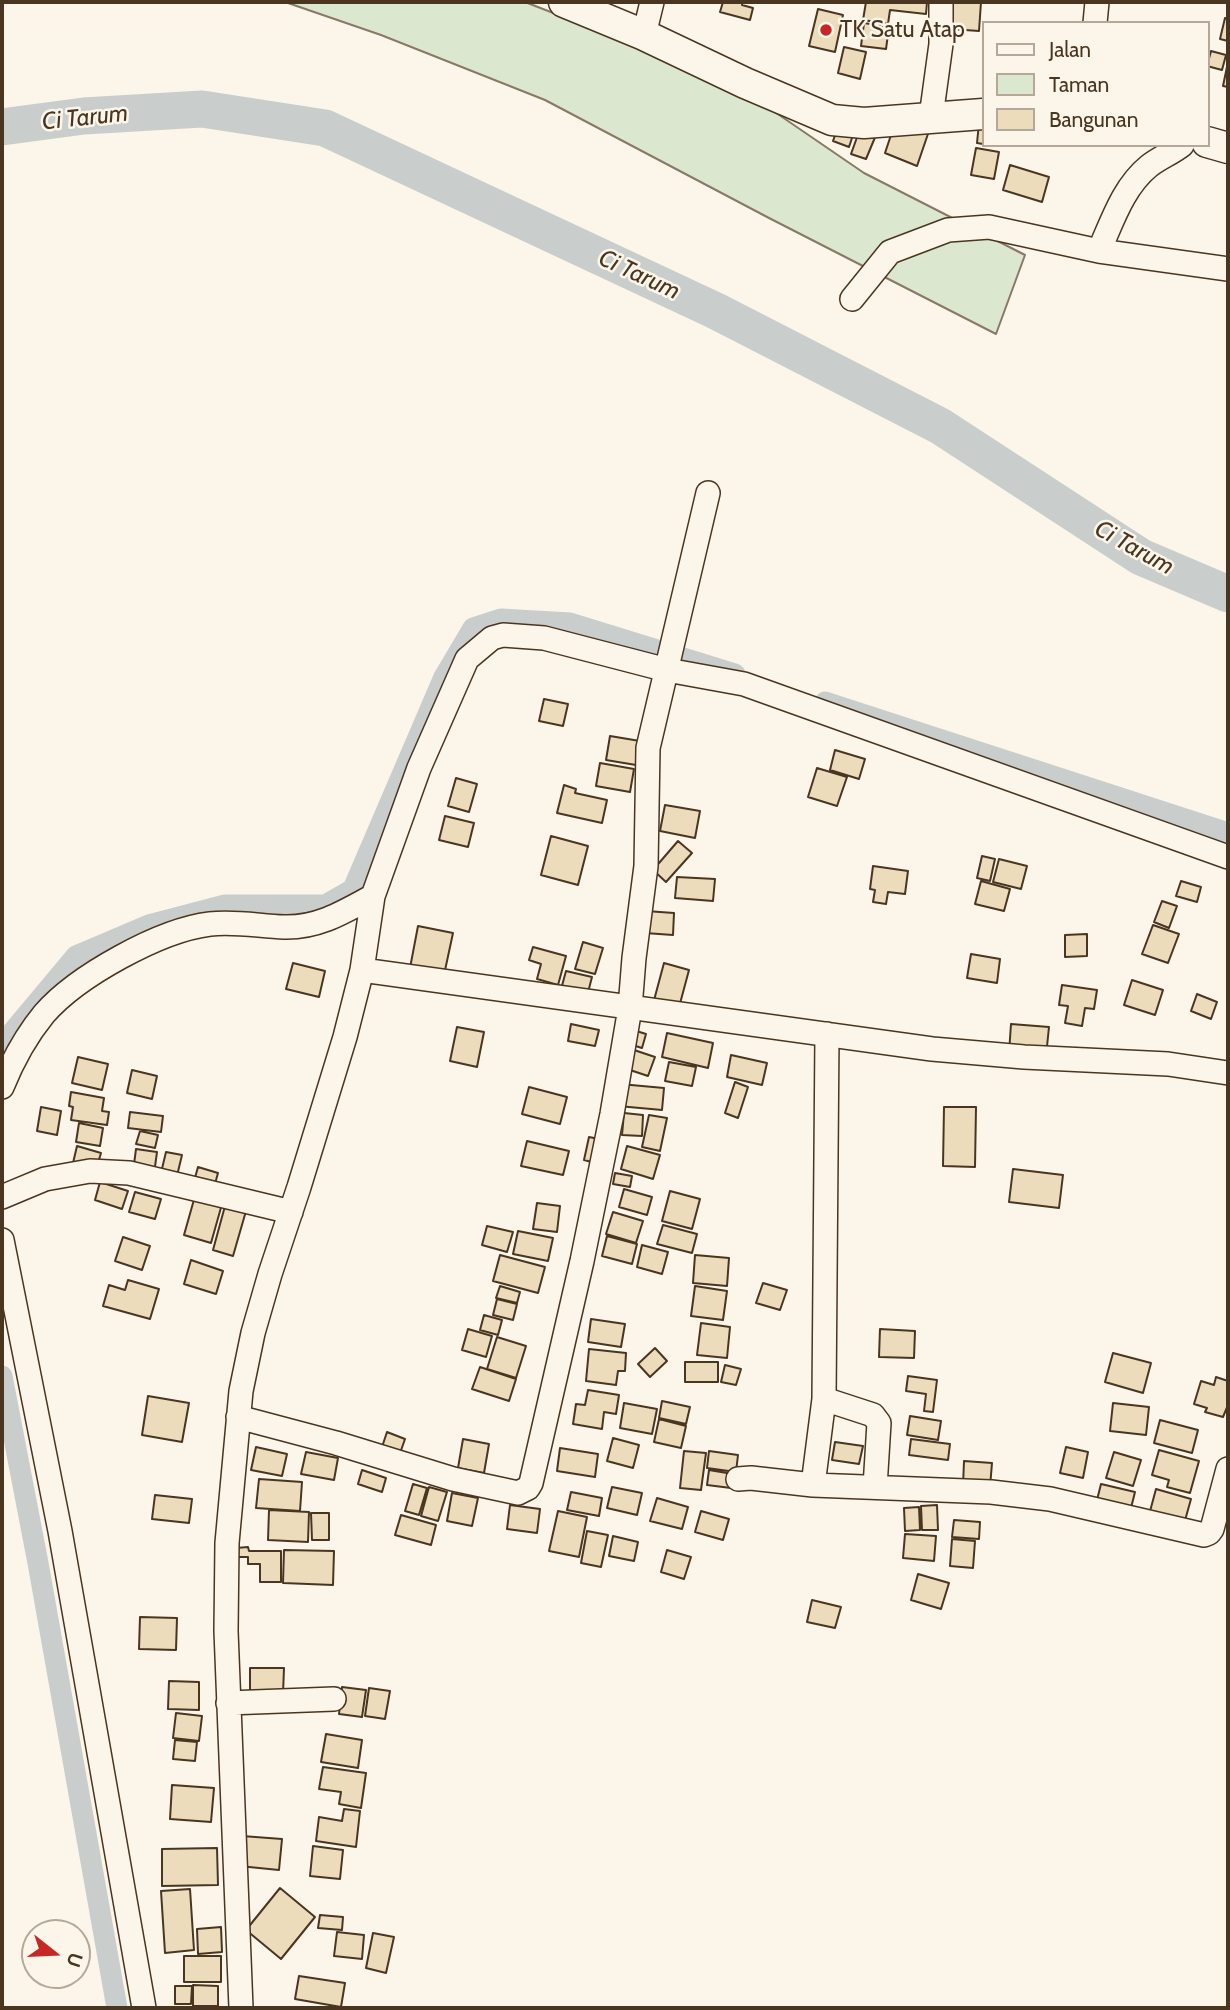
<!DOCTYPE html>
<style>
body{margin:0}
#map{position:relative;width:1230px;height:2010px;overflow:hidden;background:#fbf6e9;font-family:Cabin,sans-serif}
canvas{display:block}
.frame{position:absolute;inset:0;border:4px solid #4a3520;pointer-events:none}
.legend{position:absolute;left:982px;top:21px;width:228px;height:126px;box-sizing:border-box;background:#fbf6e9;border:2px solid #b4a999;margin:0;padding:9px 12px;list-style:none;font-size:21px;color:#4a3520}
.legend li{display:flex;align-items:center;gap:14px;height:35px}
.legend b{width:35px;border:2px solid #b4a999}
.north{position:absolute;left:21px;top:1919px;width:70px;height:70px;box-sizing:border-box;background:#fbf6e9;border:2px solid #b4a999;border-radius:50%;rotate:108deg;font-size:19px;font-weight:700;line-height:28px;text-align:center;color:#4a3520}
.north::after{content:'';display:block;margin:auto;width:24px;height:32px;background:#c62828;clip-path:polygon(50% 0,100% 100%,50% 72%,0 100%)}
</style>
<div id="map">
<canvas width="1230" height="2010"></canvas>
<div class="frame"></div>
<ul class="legend">
<li><b style="height:9px;background:#fbf6e9"></b>Jalan</li>
<li><b style="height:19px;background:#dce7d0"></b>Taman</li>
<li><b style="height:19px;background:#ecdcbc"></b>Bangunan</li>
</ul>
<div class="north">U</div>
</div>
<script>
const c = document.querySelector('canvas').getContext('2d');
c.lineJoin = 'round';
function paint(path, color) {
  c.fillStyle = color;
  c.fill(path, 'evenodd');
}
function stroke(path, color, width, dash) {
  c.strokeStyle = color;
  c.lineWidth = width;
  c.lineCap = dash ? 'butt' : 'round';
  c.setLineDash(dash || []);
  c.stroke(path);
}
function label(font, color, halo, rows, align = 'center') {
  c.font = font + ' Cabin,sans-serif';
  c.lineWidth = 5;
  c.setLineDash([]);
  c.textBaseline = 'middle';
  c.strokeStyle = halo;
  c.fillStyle = color;
  for (const [text, x, y, turn = 0] of rows) {
    c.save();
    c.translate(x, y);
    c.rotate((+turn || 0) * Math.PI / 180);
    c.textAlign = isNaN(turn) ? turn : align;
    if (halo) c.strokeText(text, 0, 0);
    c.fillText(text, 0, 0);
    c.restore();
  }
}
const green = new Path2D(`
 M285 2H525L731 82 864 173 1025 255 996 334 769 218 545 100 381 35Z`);
const canal = new Path2D(`
 M825 702 1228 833
 M2 1049 5 1041 76 956 149 925 225 905H325L353 889 444 677 473 628 501 619 570 623 735 674
 M2 1376 38 1563 117 2008`);
const river = new Path2D(`
 M2 127 84 116 202 109 325 128 716 311 940 426 1141 557 1228 594`);
const building = new Path2D(`
 M723 2H743L742 5 753 8 750 20 720 12Z
 M866 2H927L926 14 890 10 888 24 863 20Z
 M953 2H981L979 31 951 29Z
 M818 9 843 15 835 52 809 46Z
 M1225 18 1228 19V41L1220 39Z
 M864 23 889 27 886 49 861 46Z
 M844 47 866 52 860 79 838 73Z
 M1211 51 1226 55 1222 70 1207 66Z
 M1228 62V87L1223 86Z
 M979 123 983 124V144L977 143Z
 M839 124 855 129 849 147 833 141Z
 M894 126 930 128 917 166 885 153Z
 M860 129 876 135 866 159 851 154Z
 M976 148 999 152 994 179 971 175Z
 M1010 165 1049 177 1042 202 1003 190Z
 M544 699 568 704 563 726 539 721Z
 M610 736 646 742 642 766 606 760Z
 M835 750 865 759 859 779 830 770Z
 M600 763 634 769 630 792 596 786Z
 M817 768 847 777 837 806 808 797Z
 M456 778 477 784 469 812 448 806Z
 M564 785 576 789 575 793 607 800 602 823 557 813Z
 M665 805 700 811 695 838 660 831Z
 M445 816 474 823 468 847 439 840Z
 M551 836 588 846 578 885 541 875Z
 M678 841 692 853 666 882 653 870Z
 M982 856 995 859 990 881 977 878Z
 M999 859 1027 866 1021 889 993 882Z
 M873 866 908 871 905 894 888 892 886 904 873 902 875 890 870 889Z
 M677 877 715 879 713 901 675 898Z
 M981 881 1010 889 1004 911 975 904Z
 M1181 881 1201 887 1197 902 1176 896Z
 M1162 901 1177 906 1169 928 1154 922Z
 M646 911 674 913 673 935 645 933Z
 M1153 925 1179 934 1168 963 1142 954Z
 M418 926 453 933 444 975 410 968Z
 M1087 934V956L1065 957V935Z
 M583 942 603 948 595 974 575 969Z
 M533 947 566 956 558 985 537 979 541 964 529 960Z
 M971 954 1000 959 997 983 967 978Z
 M293 963 325 971 319 997 286 989Z
 M664 963 689 970 678 1011 653 1004Z
 M566 971 592 977 586 1000 560 993Z
 M1132 980 1163 990 1155 1015 1124 1005Z
 M1062 985 1097 990 1094 1009 1085 1008 1082 1026 1065 1023 1068 1006 1059 1005Z
 M1197 994 1217 1002 1211 1019 1191 1011Z
 M571 1024 599 1030 595 1046 568 1041Z
 M1011 1024 1049 1027 1046 1056 1009 1053Z
 M457 1027 484 1032 477 1067 450 1061Z
 M630 1029 646 1034 642 1048 626 1043Z
 M667 1033 713 1043 708 1068 662 1057Z
 M634 1050 655 1057 648 1076 627 1069Z
 M731 1055 767 1063 762 1085 727 1077Z
 M78 1057 108 1064 102 1090 72 1083Z
 M669 1062 696 1067 692 1086 665 1081Z
 M132 1070 157 1076 152 1099 127 1093Z
 M735 1082 748 1087 738 1118 725 1113Z
 M620 1084 664 1088 662 1110 618 1106Z
 M529 1087 567 1097 560 1124 522 1114Z
 M71 1092 104 1098 102 1111 109 1112 107 1125 71 1120 73 1107 69 1106Z
 M41 1107 61 1111 57 1135 37 1131Z
 M944 1107H976L975 1167 943 1166Z
 M130 1112 163 1116 161 1132 128 1128Z
 M624 1113 643 1115 642 1136 622 1135Z
 M649 1115 667 1118 660 1151 642 1147Z
 M79 1123 103 1128 100 1146 76 1142Z
 M140 1131 158 1135 155 1148 136 1144Z
 M589 1137 604 1140 599 1164 584 1160Z
 M527 1141 569 1151 563 1175 521 1166Z
 M77 1146 101 1153 96 1170 73 1163Z
 M627 1146 660 1155 653 1179 621 1169Z
 M136 1149 157 1152 154 1174 133 1172Z
 M166 1152 182 1155 176 1180 160 1177Z
 M198 1167 218 1173 213 1191 193 1185Z
 M1013 1169 1063 1175 1059 1208 1009 1202Z
 M615 1173 632 1176 630 1187 613 1184Z
 M100 1182 128 1191 122 1209 95 1200Z
 M624 1189 652 1197 647 1215 619 1207Z
 M670 1191 700 1199 692 1229 662 1221Z
 M135 1192 161 1199 155 1219 129 1212Z
 M195 1196 222 1204 211 1243 184 1235Z
 M537 1203 560 1206 557 1232 533 1229Z
 M225 1206 246 1211 233 1256 213 1250Z
 M613 1212 643 1221 636 1243 606 1234Z
 M663 1225 697 1234 692 1253 657 1244Z
 M487 1226 513 1232 507 1252 482 1245Z
 M518 1231 553 1238 548 1261 513 1254Z
 M607 1236 637 1244 632 1264 602 1256Z
 M123 1237 150 1246 142 1270 115 1261Z
 M642 1245 668 1252 662 1274 637 1267Z
 M500 1255 545 1267 538 1293 493 1281Z
 M695 1255 729 1258 727 1286 693 1283Z
 M191 1260 223 1271 216 1294 184 1284Z
 M128 1280 159 1289 150 1319 103 1306 109 1285 125 1290Z
 M763 1283 787 1290 780 1310 756 1303Z
 M500 1286 520 1292 517 1303 496 1298Z
 M695 1286 727 1291 723 1320 691 1316Z
 M497 1299 517 1304 513 1320 493 1315Z
 M484 1315 502 1320 498 1335 480 1330Z
 M591 1319 625 1324 621 1347 588 1342Z
 M701 1323 730 1327 727 1358 697 1355Z
 M468 1329 492 1336 486 1357 462 1350Z
 M880 1329 915 1331 914 1358 879 1357Z
 M497 1337 526 1346 516 1378 487 1369Z
 M655 1348 667 1361 650 1377 638 1364Z
 M589 1349 626 1353 625 1371H618L616 1385 586 1381Z
 M1113 1353 1151 1363 1143 1393 1105 1382Z
 M685 1362H718V1382H685Z
 M725 1365 741 1369 736 1385 721 1382Z
 M480 1367 516 1379 509 1401 472 1389Z
 M908 1376 937 1380 933 1412 924 1411 926 1394 906 1391Z
 M1216 1377 1228 1381V1405L1223 1417 1205 1412 1207 1408 1194 1404 1201 1381 1214 1385Z
 M588 1390 619 1395 616 1414 604 1412 602 1429 573 1424 576 1404 585 1405Z
 M148 1396 189 1403 182 1442 142 1435Z
 M662 1401 690 1407 686 1424 659 1418Z
 M624 1403 657 1409 652 1434 620 1428Z
 M1113 1403 1149 1407 1146 1435 1110 1431Z
 M910 1416 941 1421 938 1440 907 1435Z
 M659 1419 686 1426 681 1448 654 1442Z
 M1160 1420 1198 1430 1192 1453 1154 1443Z
 M387 1432 405 1439 398 1459 380 1453Z
 M613 1438 639 1445 633 1468 607 1461Z
 M463 1439 489 1444 484 1473 458 1468Z
 M911 1439 950 1444 948 1460 909 1455Z
 M835 1442 863 1446 859 1464 832 1460Z
 M256 1447 287 1454 282 1476 251 1470Z
 M1066 1447 1088 1452 1083 1478 1060 1473Z
 M560 1448 598 1454 595 1477 557 1471Z
 M1159 1450 1199 1461 1190 1493 1167 1487 1169 1480 1152 1475Z
 M684 1451 706 1453 701 1490 680 1488Z
 M709 1451 738 1455 736 1472 707 1468Z
 M306 1452 338 1458 334 1480 301 1474Z
 M1114 1452 1141 1460 1133 1486 1106 1478Z
 M964 1461 992 1463 990 1487 963 1486Z
 M362 1470 386 1478 382 1492 358 1484Z
 M709 1470 733 1474 731 1488 707 1485Z
 M259 1479 302 1482 300 1511 256 1508Z
 M413 1484 427 1488 419 1515 405 1511Z
 M1101 1484 1135 1492 1129 1516 1095 1508Z
 M429 1487 447 1492 438 1521 421 1516Z
 M612 1487 642 1493 637 1515 607 1508Z
 M1156 1489 1191 1499 1184 1524 1149 1515Z
 M571 1492 602 1498 599 1516 567 1510Z
 M452 1493 478 1498 472 1526 447 1521Z
 M155 1495 192 1499 189 1523 152 1519Z
 M657 1498 688 1507 682 1529 650 1521Z
 M510 1505 540 1509 537 1533 507 1529Z
 M937 1505 938 1530H922L921 1506Z
 M919 1507 920 1530 905 1531 904 1508Z
 M269 1510 309 1512 308 1542 268 1540Z
 M558 1511 587 1517 579 1557 549 1551Z
 M701 1511 729 1519 723 1540 695 1532Z
 M311 1513H329V1540H312Z
 M401 1515 436 1525 431 1545 395 1535Z
 M954 1520 980 1522 979 1539 952 1537Z
 M587 1531 608 1535 601 1567 581 1563Z
 M905 1534 936 1536 934 1561 903 1558Z
 M613 1536 638 1542 634 1561 609 1556Z
 M952 1539 975 1541 973 1568 950 1566Z
 M248 1547 249 1551H281V1582H260V1564H248V1557H236V1548Z
 M284 1550 334 1551 333 1585 283 1583Z
 M667 1550 691 1557 684 1579 661 1572Z
 M918 1574 949 1583 941 1609 911 1600Z
 M812 1600 841 1607 835 1628 807 1622Z
 M140 1617 177 1618 176 1650 139 1649Z
 M250 1668H284L283 1694H250Z
 M169 1681 199 1682V1710L168 1709Z
 M342 1687 366 1690 362 1717 339 1714Z
 M369 1688 390 1691 385 1719 365 1716Z
 M176 1713 202 1716 199 1741 173 1738Z
 M326 1734 362 1740 358 1768 321 1762Z
 M175 1740 197 1742 195 1761 173 1759Z
 M323 1767 366 1773 361 1808 339 1804 341 1792 319 1789Z
 M172 1785 214 1788 211 1822 170 1819Z
 M344 1809 360 1811 356 1847 316 1841 319 1817 342 1821Z
 M242 1836 282 1839 279 1870 239 1866Z
 M313 1846 343 1850 340 1879 310 1876Z
 M217 1848 218 1885 162 1886V1849Z
 M280 1888 315 1917 281 1959 246 1930Z
 M190 1889 194 1950 165 1953 161 1891Z
 M320 1915 343 1917 342 1930 318 1928Z
 M221 1927 222 1952 198 1954 197 1929Z
 M337 1932 364 1935 362 1959 334 1956Z
 M373 1933 394 1937 386 1973 366 1968Z
 M184 1956H221V1982H184Z
 M299 1976 345 1983 341 2007 295 1999Z
 M193 1985 218 1986V2006H193Z
 M175 1986H192L191 2004H175Z`);
const minor = new Path2D(`
 M1095 23 1097 2
 M644 35 652 2
 M931 117 941 44V2
 M1099 251C1112 222 1123 187 1149 166 1159 158 1172 153 1182 145
 M852 299 890 252 948 230 989 227 1099 251 1228 269
 M362 970 932 1049 1024 1057 1168 1064 1228 1073
 M2 1087C12 1062 26 1036 44 1014 77 976 160 930 210 924 234 921 259 926 284 927 318 928 344 912 373 896
 M2 1197 45 1179 90 1171 129 1173 291 1212
 M2 1240 60 1531 144 2008
 M824 1399 873 1415 879 1423 875 1487
 M238 1417 336 1443 453 1479 518 1493 528 1488 531 1483 582 1261 612 1114 630 1008 634 958 646 866 648 748 708 493
 M738 1479 751 1478 813 1485 991 1492 1050 1499 1204 1535 1209 1533 1212 1529 1228 1469
 M813 1485 824 1399 827 1034
 M228 1703 334 1699
 M241 2008 226 1631 227 1543 241 1391 253 1333 270 1274 299 1187 345 1037 362 970 373 896 419 768 467 659 492 638 503 635 544 638 667 670 744 684 1228 857`);
const major = new Path2D(`
 M564 2 644 35 745 83 832 120 864 123 983 114
 M1207 142 1228 148`);
const markers = [
 [826,30,7,"#c62828"]
];
const poiNames = [
 ["TK Satu Atap",840,30]
];
const waterNames = [
 ["Ci Tarum",85,118,-6],
 ["Ci Tarum",639,275,25],
 ["Ci Tarum",1134,548,29]
];
paint(green, '#dce7d0');
stroke(green, '#887966', 2);
stroke(canal, '#c9cecd', 21);
stroke(river, '#c9cecd', 37);
paint(building, '#ecdcbc');
stroke(building, '#4a3520', 2);
stroke(minor, '#4a3520', 26);
stroke(major, '#4a3520', 33);
stroke(minor, '#fbf6e9', 23);
stroke(major, '#fbf6e9', 30);
for (const [x, y, r, color] of markers) {
  const dot = new Path2D();
  dot.arc(x, y, r, 0, 2 * Math.PI);
  c.fillStyle = color;
  c.fill(dot);
  stroke(dot, '#fbf6e9', 2.5);
}
label('23px', '#4a3520', '#fbf6e9', poiNames, 'left');
label('italic 24px', '#4a3520', '#fbf6e9', waterNames);
</script>
